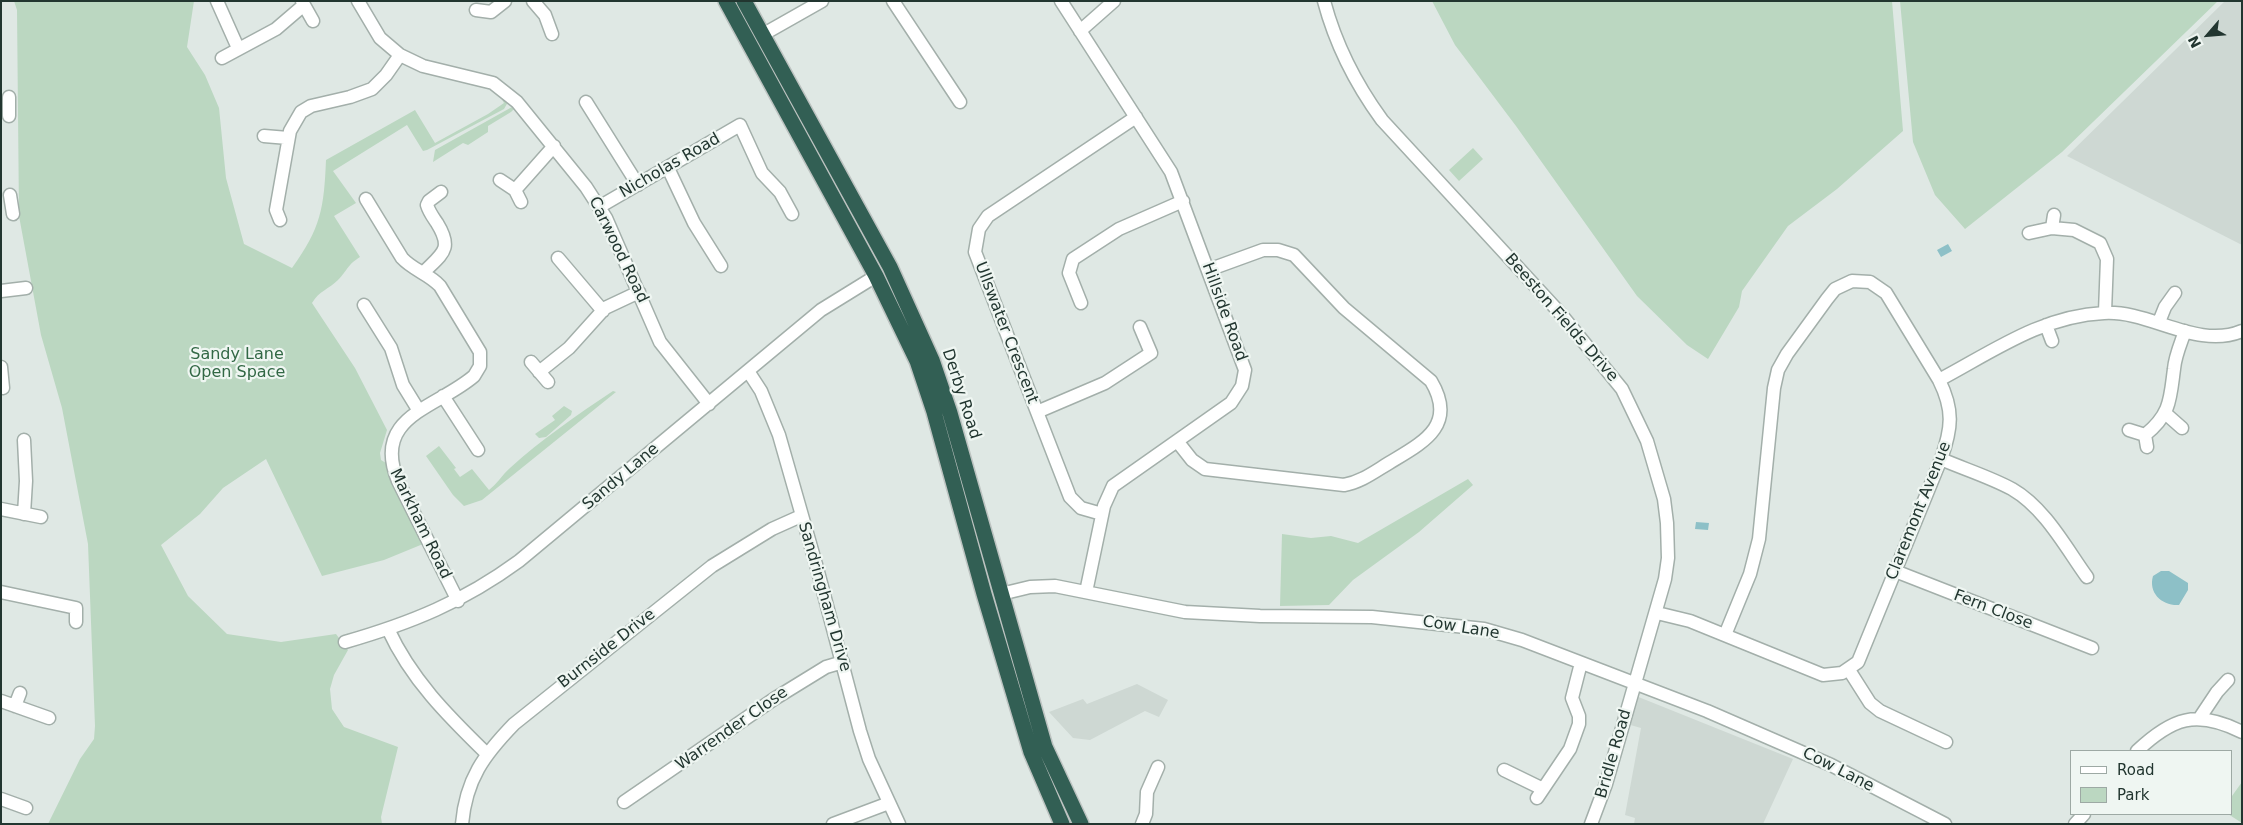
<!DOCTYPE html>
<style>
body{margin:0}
#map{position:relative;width:2243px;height:825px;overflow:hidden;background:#dfe8e4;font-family:"DejaVu Sans",sans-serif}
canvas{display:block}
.frame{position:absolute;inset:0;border:2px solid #223630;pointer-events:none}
.legend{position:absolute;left:2070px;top:750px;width:162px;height:65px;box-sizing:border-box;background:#eff6f2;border:1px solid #9da9a4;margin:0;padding:6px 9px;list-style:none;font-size:15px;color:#223630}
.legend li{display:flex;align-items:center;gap:10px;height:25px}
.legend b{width:25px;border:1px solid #9da9a4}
.north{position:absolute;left:2183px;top:10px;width:50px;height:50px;-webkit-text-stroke:4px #eff6f2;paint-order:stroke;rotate:243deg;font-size:14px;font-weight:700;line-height:20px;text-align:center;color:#223630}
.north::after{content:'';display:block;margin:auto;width:18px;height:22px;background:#223630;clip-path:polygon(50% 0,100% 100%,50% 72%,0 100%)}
</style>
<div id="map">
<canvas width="2243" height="825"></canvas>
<div class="frame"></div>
<ul class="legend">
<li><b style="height:6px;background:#fff"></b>Road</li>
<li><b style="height:14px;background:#bbd7c1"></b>Park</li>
</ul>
<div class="north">N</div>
</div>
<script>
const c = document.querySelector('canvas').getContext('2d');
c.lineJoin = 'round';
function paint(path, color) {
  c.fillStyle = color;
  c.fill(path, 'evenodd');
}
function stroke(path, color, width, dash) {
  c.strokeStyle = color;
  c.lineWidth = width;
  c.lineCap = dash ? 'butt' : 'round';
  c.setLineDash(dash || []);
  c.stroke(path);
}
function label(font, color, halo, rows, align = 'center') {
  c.font = font + ' "DejaVu Sans",sans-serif';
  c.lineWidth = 4.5;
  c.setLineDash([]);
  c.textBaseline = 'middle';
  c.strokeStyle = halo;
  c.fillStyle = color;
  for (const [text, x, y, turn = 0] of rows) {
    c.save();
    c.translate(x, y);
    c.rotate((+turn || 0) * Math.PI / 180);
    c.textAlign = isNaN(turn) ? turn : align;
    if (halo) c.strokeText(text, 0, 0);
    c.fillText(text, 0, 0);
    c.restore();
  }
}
const built = new Path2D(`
 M2225 1H2242V245L2067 156Z
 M1137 684 1168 700 1159 717 1145 711 1090 740 1073 738 1049 712 1083 699 1087 704Z
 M1636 696 1793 759 1763 824H1634L1635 818 1625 815 1641 728 1627 724Z`);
const green = new Path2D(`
 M14 1H194L187 47 205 75 219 108 226 178 244 244 292 268C321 228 324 208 326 160L415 110 435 143 488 114 504 103 500 96 508 102 504 109 427 150 423 151 407 125 333 171 356 203 334 216 360 257C347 265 348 270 338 280 329 289 319 291 312 303L355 368 387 430 380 453 381 460 386 463 423 544 384 560 322 576 266 459 223 488 200 514 161 545 188 596 227 634 281 642 336 634 348 650 334 675 330 689 332 709 344 727 398 747 381 817 382 824H48L80 759 94 739 95 726 88 544 62 408 41 335 19 216 17 10Z
 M1432 1H1892L1903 131 1837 189 1788 226 1742 291 1739 307 1708 359 1687 345 1637 296 1516 126 1455 45Z
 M1900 1H2218L2062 152 1965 229 1935 195 1913 142Z
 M512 107 514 109 511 112 488 126V132L468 145 463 143 433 162 435 150Z
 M1473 148 1483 159 1459 181 1449 170Z
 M613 391 616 392 482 500 464 506 453 495 426 456 439 446 456 468 454 469 460 477 472 469 489 490C497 484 502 475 510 468 542 439 577 415 613 391Z
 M564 406 572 411 571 415 546 437 539 438 535 434 555 420 552 416Z
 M1468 479 1473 485 1419 532 1353 580 1329 605 1280 606 1282 534 1311 538 1331 536 1358 543Z
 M2242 782V823L2228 814H2232V796Z`);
const water = new Path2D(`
 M1948 244 1952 251 1941 257 1937 250Z
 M1696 522 1709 523 1708 530 1695 529Z
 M2161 571H2169L2188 583V590L2179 605C2162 606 2148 593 2153 576Z`);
const minor = new Path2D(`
 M217 1 238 48
 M358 1 380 38 400 55 423 66 493 83 517 102 586 187 606 218 660 342 709 404
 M533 1 545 15 552 34
 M893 1 960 102
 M1061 1 1171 172 1245 370 1242 386 1231 403 1113 486 1104 506 1086 592
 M1324 1C1336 46 1355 83 1382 120L1560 313 1622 389 1647 441 1664 499 1667 523 1668 558 1665 579 1606 784 1591 824
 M304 5 313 21
 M476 10 491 12 505 1
 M1080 31 1114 1
 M762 35 822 1
 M222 58 276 29 304 5 302 1
 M9 97V116
 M586 102 638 185
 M264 136 288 138
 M668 168 694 223 721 266
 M500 180 515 190 521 202
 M515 190 554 146
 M10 195 13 214
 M366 199 402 258C413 270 429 274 440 286L480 352V366L474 376C437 408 371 416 398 481L458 601
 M599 207 740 125 762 173 780 192 792 214
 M280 220 276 210 290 131 301 112 311 106 350 97 372 89 386 75 400 55
 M2052 228 2054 215
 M2029 233 2052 228 2074 230 2100 243 2107 259 2105 312
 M558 258 603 311
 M424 272C443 253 453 249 437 223 433 217 429 212 427 205L429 201 441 192
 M1 291 26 288
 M1081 303 1069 273 1073 259 1119 229 1183 201
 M364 305 391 348 403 385 419 411
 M2159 322 2165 307 2175 293
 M2046 325 2052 341
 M531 362 548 382
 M1 367 3 388
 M748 371 761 391 779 435 817 568 860 731 869 759 899 824
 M539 372 569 348 605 308 639 292
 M1939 380C1992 352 2041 316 2104 313 2150 310 2197 350 2242 331
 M443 396 478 450
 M1037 412 1105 383 1151 353 1140 327
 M2165 413 2182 428
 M2129 430 2145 435 2147 447
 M2145 435C2171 414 2170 399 2174 369 2175 356 2181 343 2185 331
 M24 440 26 481 24 514
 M1177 441 1192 460 1205 469 1344 485C1361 482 1374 472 1389 463 1422 443 1458 426 1431 381L1344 308 1294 255 1278 250H1263L1208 270
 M1941 459C1964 469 1990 477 2012 489 2045 508 2066 548 2087 577
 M1 509 41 517
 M1102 514 1081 508 1070 497 975 252 979 229 988 216 1136 117
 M1895 571 2092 648
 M1 592 76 608V622
 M1001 594 1030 587 1055 586 1185 612 1260 616 1372 617 1484 629 1522 640 1707 711 1831 765 1945 824
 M1657 613 1690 621 1823 675 1842 673 1858 662 1941 459C1952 428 1954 410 1939 380L1886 293 1870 282 1852 281 1835 289 1827 299 1787 354 1778 370 1774 388 1759 539 1750 574 1725 635
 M388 629C411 679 447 715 486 753
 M345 642C411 623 463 602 519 561L821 310 876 276
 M1849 670 1870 703 1880 711 1946 742
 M1 701 49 718
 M15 706 20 693
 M2199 719 2217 692 2228 680
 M2137 751C2172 718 2196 709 2242 732
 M1504 770 1543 789
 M1537 798 1570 749 1579 724V716L1572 698 1581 663
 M1 799 26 808
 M624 802 774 699 826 667 843 662
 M462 824C466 779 484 755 514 724L712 566 772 529 801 516
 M833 824 889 803
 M1142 824 1146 814 1147 792 1158 767
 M2075 824 2084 814`);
const highway = new Path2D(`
 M726 1 876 276 917 361 934 412 984 594 1031 752 1062 824
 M744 1 890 267 932 360 950 413 1045 747 1081 824`);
const streetNames = [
 ["Nicholas Road",670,166,-30],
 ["Carwood Road",618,250,64],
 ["Hillside Road",1224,312,70],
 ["Beeston Fields Drive",1561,318,49],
 ["Ullswater Crescent",1006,333,69],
 ["Derby Road",961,394,72],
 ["Sandy Lane",621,477,-40],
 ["Claremont Avenue",1919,511,-68],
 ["Markham Road",420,524,64],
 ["Sandringham Drive",824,597,74],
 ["Fern Close",1993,610,21],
 ["Cow Lane",1461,628,9],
 ["Burnside Drive",607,649,-38],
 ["Warrender Close",732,729,-35],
 ["Bridle Road",1614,754,-74],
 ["Cow Lane",1838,770,27]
];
const parkNames = [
 ["Sandy Lane",237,355],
 ["Open Space",237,373]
];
paint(built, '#ced8d3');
paint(green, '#bbd7c1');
paint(water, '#8dc0c7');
stroke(minor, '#a3afaa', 15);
stroke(highway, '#bdc3c1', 18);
stroke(minor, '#fff', 12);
stroke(highway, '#325f54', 15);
label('16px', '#223630', '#eff6f2', streetNames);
label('16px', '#326845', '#eff6f2', parkNames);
</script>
